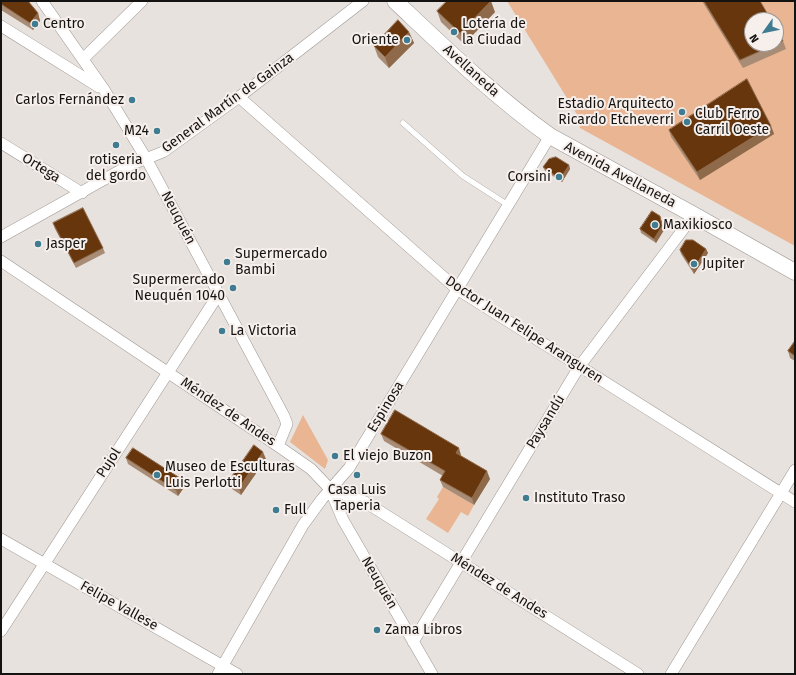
<!DOCTYPE html>
<meta charset="utf-8">
<style>
body{margin:0}
#map{position:relative;width:796px;height:675px;overflow:hidden;background:#e8e2de;font-family:"Fira Sans",sans-serif}
canvas{display:block}
.frame{position:absolute;inset:0;border:2px solid #151311;pointer-events:none}
.north{position:absolute;left:744px;top:12px;width:40px;height:40px;box-sizing:border-box;background:#f6efeb;border:1px solid #9c9794;border-radius:50%;rotate:237deg;font-size:11px;font-weight:700;line-height:16px;text-align:center;color:#151311}
.north::after{content:'';display:block;margin:auto;width:14px;height:18px;background:#3f7c92;clip-path:polygon(50% 0,100% 100%,50% 72%,0 100%)}
</style>
<div id="map">
<canvas width="796" height="675"></canvas>
<div class="frame"></div>
<div class="north">N</div>
</div>
<script>
const c = document.querySelector('canvas').getContext('2d');
c.lineJoin = 'round';
function paint(path, color) {
  c.fillStyle = color;
  c.fill(path, 'evenodd');
}
function stroke(path, color, width, dash) {
  c.strokeStyle = color;
  c.lineWidth = width;
  c.lineCap = dash ? 'butt' : 'round';
  c.setLineDash(dash || []);
  c.stroke(path);
}
function label(font, color, halo, rows, align = 'center') {
  c.font = font + ' "Fira Sans",sans-serif';
  c.lineWidth = 4;
  c.setLineDash([]);
  c.textBaseline = 'middle';
  c.strokeStyle = halo;
  c.fillStyle = color;
  for (const [text, x, y, turn = 0] of rows) {
    c.save();
    c.translate(x, y);
    c.rotate((+turn || 0) * Math.PI / 180);
    c.textAlign = isNaN(turn) ? turn : align;
    if (halo) c.strokeText(text, 0, 0);
    c.fillText(text, 0, 0);
    c.restore();
  }
}
const green = new Path2D(`
 M507 1H795V246L580 128 578 116ZM752 20H776V44H752Z
 M303 415 328 460 325 469 290 442Z
 M443 487 474 505 468 516 461 512 448 533 426 519 439 499 437 497Z`);
const lane = new Path2D(`
 M403 123 463 176 508 205`);
const street = new Path2D(`
 M42 1 105 91 147 160 284 416 287 424 278 446
 M1 26 99 87
 M83 59 142 1
 M239 97 457 289 795 502
 M1 143 82 193
 M1 237 130 165 163 152 239 97 363 1
 M1 261 278 446 311 469 330 489 365 502 638 674
 M330 489 343 520 432 674
 M1 539 237 674
 M1 631 218 295
 M413 642 579 367 694 215
 M218 674 303 525 322 499 349 468 550 136
 M671 674 795 470`);
const secondary = new Path2D(`
 M395 1C445 48 494 96 550 136L694 215 795 272`);
const wall = new Path2D(`
 M1 1 38 13 40 21 33 30 1 10Z
 M702 1H760L783 41 786 49 743 68Z
 M437 11 495 12 464 44 441 22Z
 M409 32 414 43 389 68 378 57 374 46Z
 M771 126 774 134 700 180 671 137 669 130Z
 M569 165 570 169 562 182 545 171 543 167Z
 M661 220 664 230 656 243 641 233 640 229Z
 M53 223 103 248 105 253 76 268 55 229Z
 M706 249 708 253 694 274 681 254 680 250Z
 M795 341V361L790 358 788 351Z
 M381 434 461 455V456L490 479 474 505 443 487 440 480 443 476 384 441Z
 M126 458 183 480 185 486 178 496 128 464Z
 M266 459 241 495 232 489 229 481Z`);
const shadedWall = new Path2D(`
 M491 1 495 12 464 44 460 33Z
 M38 13 40 21 33 30 30 23Z
 M409 32 414 43 389 68 385 57Z
 M771 126 774 134 700 180 697 172Z
 M569 165 570 169 562 182 560 179Z
 M660 216 664 230 656 243 654 239Z
 M706 249 708 253 694 274 693 270Z
 M459 448 461 455 458 460 456 453Z
 M263 452 266 459 241 495 239 488Z
 M487 471 490 479 474 505 472 498Z
 M183 480 185 486 178 496 176 490Z`);
const building = new Path2D(`
 M1 1H28L38 13 30 23 1 4Z
 M447 1H491L460 33 437 11Z
 M704 1H760L771 20H752V44H776V29L783 41 740 60Z
 M398 20 409 32 385 57 374 46Z
 M747 79 771 126 697 172 669 130Z
 M556 157 569 165 560 179 543 167 549 159Z
 M83 208 103 248 74 263 53 223Z
 M652 211 660 216 662 226 654 239 640 229Z
 M686 240H693L706 249 693 270 680 250Z
 M795 341V356L788 351Z
 M395 410 459 448 456 453 487 471 472 498 440 480 445 471 381 434Z
 M254 445 263 452 239 488 229 481Z
 M133 448 183 480 176 490 126 458Z`);
const markers = [
 [35,24,4,"#3f7c92"],
 [454,32,4,"#3f7c92"],
 [407,40,4,"#3f7c92"],
 [132,100,4,"#3f7c92"],
 [682,112,4,"#3f7c92"],
 [687,122,4,"#3f7c92"],
 [157,131,4,"#3f7c92"],
 [116,145,4,"#3f7c92"],
 [559,177,4,"#3f7c92"],
 [655,225,4,"#3f7c92"],
 [38,244,4,"#3f7c92"],
 [227,262,4,"#3f7c92"],
 [694,264,4,"#3f7c92"],
 [233,288,4,"#3f7c92"],
 [222,331,4,"#3f7c92"],
 [335,456,4,"#3f7c92"],
 [157,475,4,"#3f7c92"],
 [357,475,4,"#3f7c92"],
 [526,498,4,"#3f7c92"],
 [276,510,4,"#3f7c92"],
 [377,630,4,"#3f7c92"]
];
const poiNames = [
 ["Centro",43,24],
 ["Lotería de",462,24],
 ["la Ciudad",462,40],
 ["Oriente",399,40,"right"],
 ["Carlos Fernández",124,100,"right"],
 ["Estadio Arquitecto",674,104,"right"],
 ["Ricardo Etcheverri",674,120,"right"],
 ["Club Ferro",695,114],
 ["Carril Oeste",695,130],
 ["M24",149,131,"right"],
 ["rotiseria",116,160,"center"],
 ["del gordo",116,176,"center"],
 ["Corsini",551,177,"right"],
 ["Maxikiosco",663,225],
 ["Jasper",46,244],
 ["Supermercado",235,254],
 ["Bambi",235,270],
 ["Jupiter",702,264],
 ["Supermercado",225,280,"right"],
 ["Neuquén 1040",225,296,"right"],
 ["La Victoria",230,331],
 ["El viejo Buzon",343,456],
 ["Museo de Esculturas",165,467],
 ["Luis Perlotti",165,483],
 ["Casa Luis",357,490,"center"],
 ["Taperia",357,506,"center"],
 ["Instituto Traso",534,498],
 ["Full",284,510],
 ["Zama Libros",385,630]
];
const streetNames = [
 ["Avellaneda",471,71,42],
 ["General Martín de Gainza",228,103,-36],
 ["Ortega",41,168,32],
 ["Avenida Avellaneda",620,175,28],
 ["Neuquén",178,218,62],
 ["Doctor Juan Felipe Aranguren",524,330,33],
 ["Espinosa",386,407,-59],
 ["Méndez de Andes",228,412,34],
 ["Paysandú",546,422,-59],
 ["Pujol",109,463,-57],
 ["Neuquén",379,583,60],
 ["Méndez de Andes",499,586,32],
 ["Felipe Vallese",119,606,29]
];
paint(green, '#e9b592');
stroke(lane, '#9c9693', 6);
stroke(street, '#9c9693', 12);
stroke(secondary, '#9c9693', 17);
stroke(lane, '#fff', 5.5);
stroke(street, '#fff', 11);
stroke(secondary, '#fff', 16);
paint(wall, '#a88c75');
paint(shadedWall, '#8e6a4b');
paint(building, '#68360c');
stroke(building, '#8e6a4b', 1);
for (const [x, y, r, color] of markers) {
  const dot = new Path2D();
  dot.arc(x, y, r, 0, 2 * Math.PI);
  c.fillStyle = color;
  c.fill(dot);
  stroke(dot, '#f6efeb', 1.5);
}
label('14px', '#151311', '#f6efeb', poiNames, 'left');
label('14px', '#151311', '#f6efeb', streetNames);
</script>
